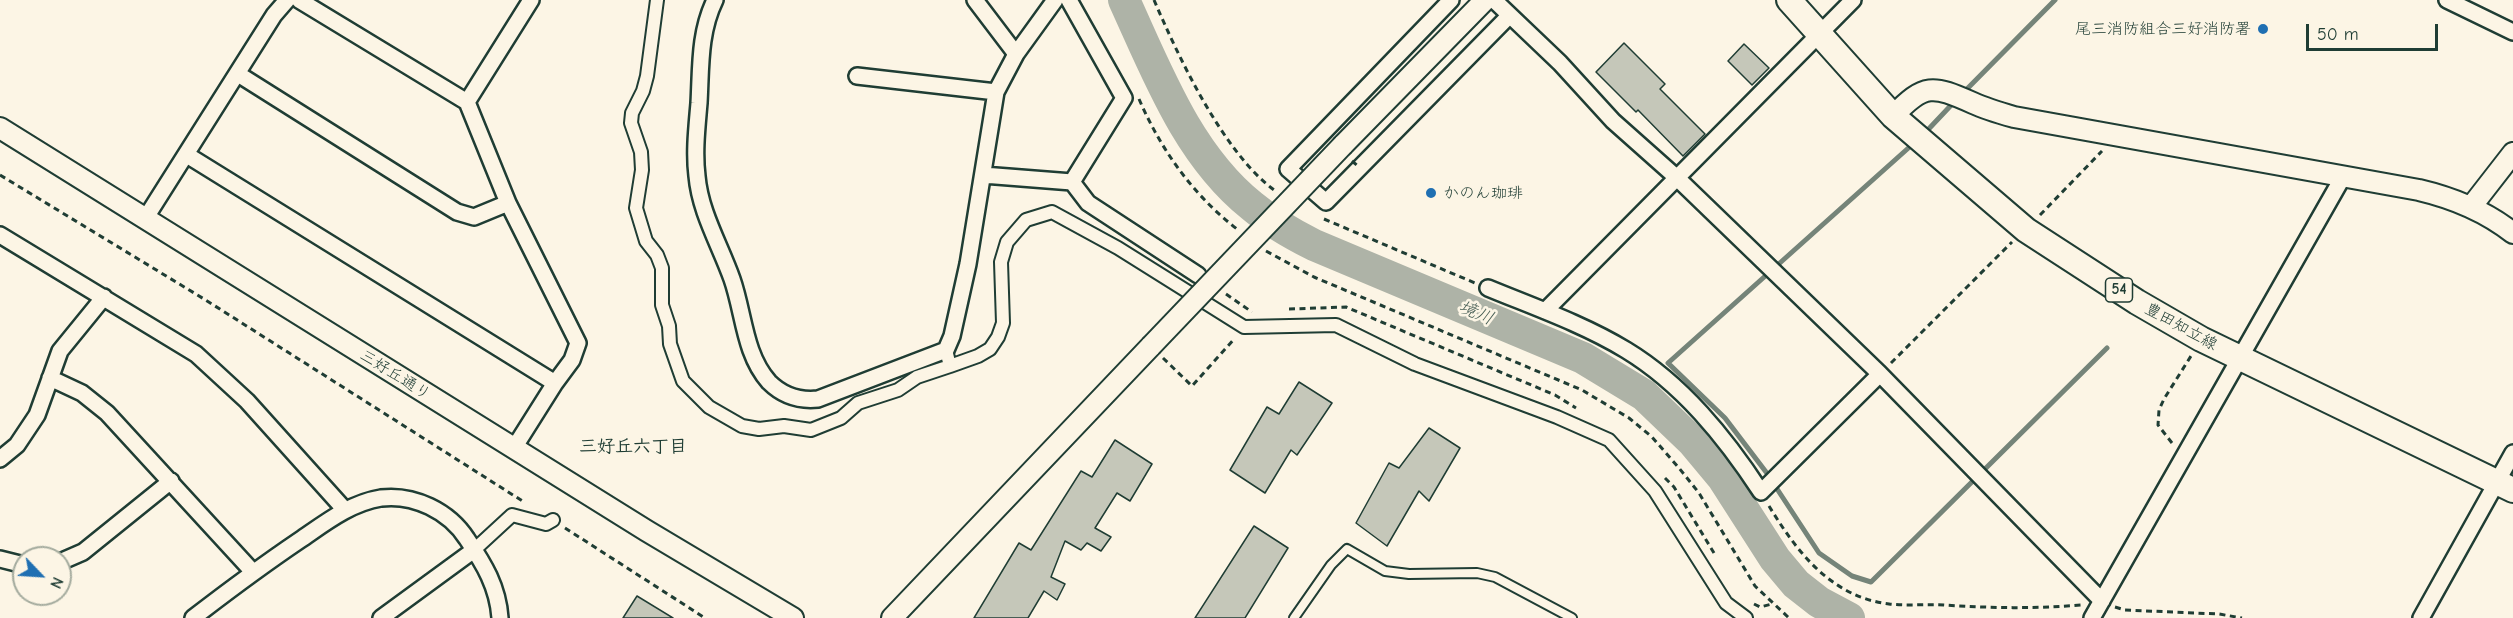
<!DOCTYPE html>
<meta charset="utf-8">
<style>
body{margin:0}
#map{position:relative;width:2513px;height:618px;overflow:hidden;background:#fcf5e5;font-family:"Comic Neue",sans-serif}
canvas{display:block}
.north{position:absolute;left:12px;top:546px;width:60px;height:60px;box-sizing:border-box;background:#fcf5e5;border:2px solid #a4ab9e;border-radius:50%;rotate:115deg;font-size:16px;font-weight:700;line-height:24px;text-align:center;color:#1f3d34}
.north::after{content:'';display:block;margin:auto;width:21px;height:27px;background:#1f6fb2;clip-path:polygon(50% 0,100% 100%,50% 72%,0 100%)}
.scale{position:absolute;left:2306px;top:24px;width:132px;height:27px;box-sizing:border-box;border:3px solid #1f3d34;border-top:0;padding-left:8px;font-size:18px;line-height:21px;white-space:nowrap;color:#1f3d34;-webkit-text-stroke:4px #fcf5e5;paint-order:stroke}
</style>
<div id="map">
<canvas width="2513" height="618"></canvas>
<div class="north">N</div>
<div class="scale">50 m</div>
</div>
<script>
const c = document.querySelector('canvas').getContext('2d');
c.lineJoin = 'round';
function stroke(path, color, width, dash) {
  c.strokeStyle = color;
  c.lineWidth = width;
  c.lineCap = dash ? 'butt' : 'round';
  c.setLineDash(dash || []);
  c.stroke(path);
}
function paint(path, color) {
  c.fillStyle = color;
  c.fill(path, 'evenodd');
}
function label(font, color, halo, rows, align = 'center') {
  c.font = font + ' "Comic Neue","Klee One",sans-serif';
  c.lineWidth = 5;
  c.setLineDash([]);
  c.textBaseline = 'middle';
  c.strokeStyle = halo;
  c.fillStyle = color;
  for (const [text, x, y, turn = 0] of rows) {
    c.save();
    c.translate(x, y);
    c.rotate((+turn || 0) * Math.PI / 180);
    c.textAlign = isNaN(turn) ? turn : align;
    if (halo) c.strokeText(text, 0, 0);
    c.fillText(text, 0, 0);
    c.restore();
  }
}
const stream = new Path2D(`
 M1962 94 2055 0
 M1923 135 1956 100
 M1914 143 1668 363 1725 418 1766 472 1819 553 1852 576 1871 582 2107 348`);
const river = new Path2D(`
 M1124 0C1157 72 1188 155 1252 206 1271 222 1292 234 1314 245L1583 358 1644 395 1693 442 1723 478 1775 559 1796 584 1819 602 1849 618`);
const building = new Path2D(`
 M1624 43 1665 84 1660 89 1705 134 1683 156 1638 110 1636 112 1596 72Z
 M1744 44 1769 68 1752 85 1728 61Z
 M1299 382 1332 403 1297 455 1291 450 1265 493 1230 470 1267 407 1279 414Z
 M1429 428 1460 448 1429 501 1419 491 1387 546 1356 523 1389 463 1399 468Z
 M1115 440 1152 464 1130 501 1117 493 1095 528 1111 537 1101 551 1087 543 1081 550 1065 541 1051 577 1065 584 1057 600 1044 591 1028 618H974L1019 543 1031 550 1081 471 1092 477Z
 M1254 526 1288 548 1245 618H1195Z
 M637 596 673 618H623Z`);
const path = new Path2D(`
 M1154 0C1179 58 1223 152 1274 190
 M1139 99C1161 150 1193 195 1237 229
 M0 175 204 299 524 502
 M2040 215 2102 151
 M1324 219 1475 283
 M1266 251 1314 277 1582 390 1629 418 1652 437 1679 468 1699 493 1755 586 1789 618
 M1226 294 1252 312
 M1289 309 1346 307 1555 395 1576 408
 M1163 358 1192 386 1235 338
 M1891 363 2012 242
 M2172 443 2158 425 2159 410 2164 399 2191 356
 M1665 478 1674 487 1714 553
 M1769 506C1797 552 1831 597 1889 604 1907 606 1926 604 1944 605 1991 608 2034 609 2081 605
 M565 528 705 618
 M1754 604 1760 607 1772 604
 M2115 607 2125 610 2219 614 2242 618`);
const service = new Path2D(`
 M1294 618 1331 565 1347 549 1385 571 1409 574 1477 573 1495 577 1572 618`);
const pedestrian = new Path2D(`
 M657 0 647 76 643 91 632 113 631 123 641 152 642 170 636 208 646 241 657 255 662 268V305L669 326 670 344 683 381 709 407 742 426 759 429 784 426 811 430 841 418 858 403 898 390 917 377 950 366
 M946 350 950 366 978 356 990 349 998 337 1003 323 1001 262 1007 242 1026 220 1052 212 1118 248 1244 327 1336 325 1415 364 1557 417 1609 440 1655 491 1726 603 1746 618
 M474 550 512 515 546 524 553 520`);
const minor = new Path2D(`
 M299 0 467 102
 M715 0C699 33 701 67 699 103 697 127 694 152 697 176 700 212 720 245 732 279 744 313 744 354 769 382 783 396 799 401 818 399L946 350 952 336 968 264 996 92 1016 54 1055 0
 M975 0 1016 54
 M1069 0 1124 98 1072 182
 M1451 0 1288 169 1326 202 1509 16
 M1494 0 1560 63 1613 121 1676 177 1880 374 2102 601
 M2447 0 2513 32
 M238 74 457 212 474 217 508 203
 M857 76 996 92
 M187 155 555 383
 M983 175 1072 182 1088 203 1198 275
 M145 219 274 15 287 0
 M0 235 196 354 247 401 345 510
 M1488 288C1534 307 1583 324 1626 350 1682 384 1725 437 1761 492L1880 374
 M1545 311 1853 0
 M50 378 82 393 107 413 253 572
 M514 448 555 383 572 360 578 343 508 203 467 102 531 0
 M0 459 17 445 37 415 60 351 104 297
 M0 559 24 565
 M60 562 83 552 171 481
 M193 618C228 591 263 565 300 540 325 523 350 503 381 498 414 494 449 511 467 539 484 564 498 587 500 618
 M381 618 474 550
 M2092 618 2344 175
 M2421 618 2513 453`);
const tertiary = new Path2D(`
 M1893 116C1925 83 1932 85 1973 103 1986 109 2000 113 2014 117L2419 190C2453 198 2485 211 2513 233
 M0 128 647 531 793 618
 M1343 145 1485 0
 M2471 207 2513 153
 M892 618 1151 346`);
const primary = new Path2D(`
 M1789 0 1893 116 2026 230 2137 302 2201 339 2513 490`);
const pathBridge = new Path2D(`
 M1352 161 1359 167`);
const tertiaryBridge = new Path2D(`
 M1151 346 1343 145`);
const markers = [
 [2263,29,6,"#1f6fb2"],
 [1431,193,6,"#1f6fb2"]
];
const shields = [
 [2119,290,27]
];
const shieldNames = [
 ["54",2119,290]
];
const poiNames = [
 ["尾三消防組合三好消防署",2251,29],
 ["かのん珈琲",1443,193,"left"]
];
const streetNames = [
 ["豊田知立線",2181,327,29],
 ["三好丘通り",395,375,32]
];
const waterNames = [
 ["境川",1476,313,23]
];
const neighbourhoodNames = [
 ["三好丘六丁目",633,447]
];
stroke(stream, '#758479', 5);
stroke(river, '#aeb3a7', 32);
paint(building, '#c5c7b9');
stroke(building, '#1f3d34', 1.5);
stroke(service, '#1f3d34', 12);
stroke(pedestrian, '#1f3d34', 16);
stroke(minor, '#1f3d34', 20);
stroke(tertiary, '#1f3d34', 24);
stroke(primary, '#1f3d34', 28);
stroke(path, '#1f3d34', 3, [6, 4.5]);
stroke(service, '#fcf5e5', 8);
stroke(pedestrian, '#fcf5e5', 12);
stroke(minor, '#fcf5e5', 15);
stroke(tertiary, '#fcf5e5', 20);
stroke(primary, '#fcf5e5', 24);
stroke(tertiaryBridge, '#1f3d34', 24, []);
stroke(pathBridge, '#1f3d34', 3, [6, 4.5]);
stroke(tertiaryBridge, '#fcf5e5', 20);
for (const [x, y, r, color] of markers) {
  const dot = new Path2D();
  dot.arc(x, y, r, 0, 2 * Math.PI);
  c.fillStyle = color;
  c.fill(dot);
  stroke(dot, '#fcf5e5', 2);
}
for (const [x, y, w] of shields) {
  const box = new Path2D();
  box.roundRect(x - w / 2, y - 12, w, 24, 4.5);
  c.fillStyle = '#fcf5e5';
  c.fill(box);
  stroke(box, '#1f3d34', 1.5);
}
label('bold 15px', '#1f3d34', null, shieldNames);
label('16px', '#1f3d34', '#fcf5e5', poiNames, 'right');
label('16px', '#1f3d34', '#fcf5e5', streetNames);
label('italic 18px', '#435a51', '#fcf5e5', waterNames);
label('bold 18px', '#1f3d34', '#fcf5e5', neighbourhoodNames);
</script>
